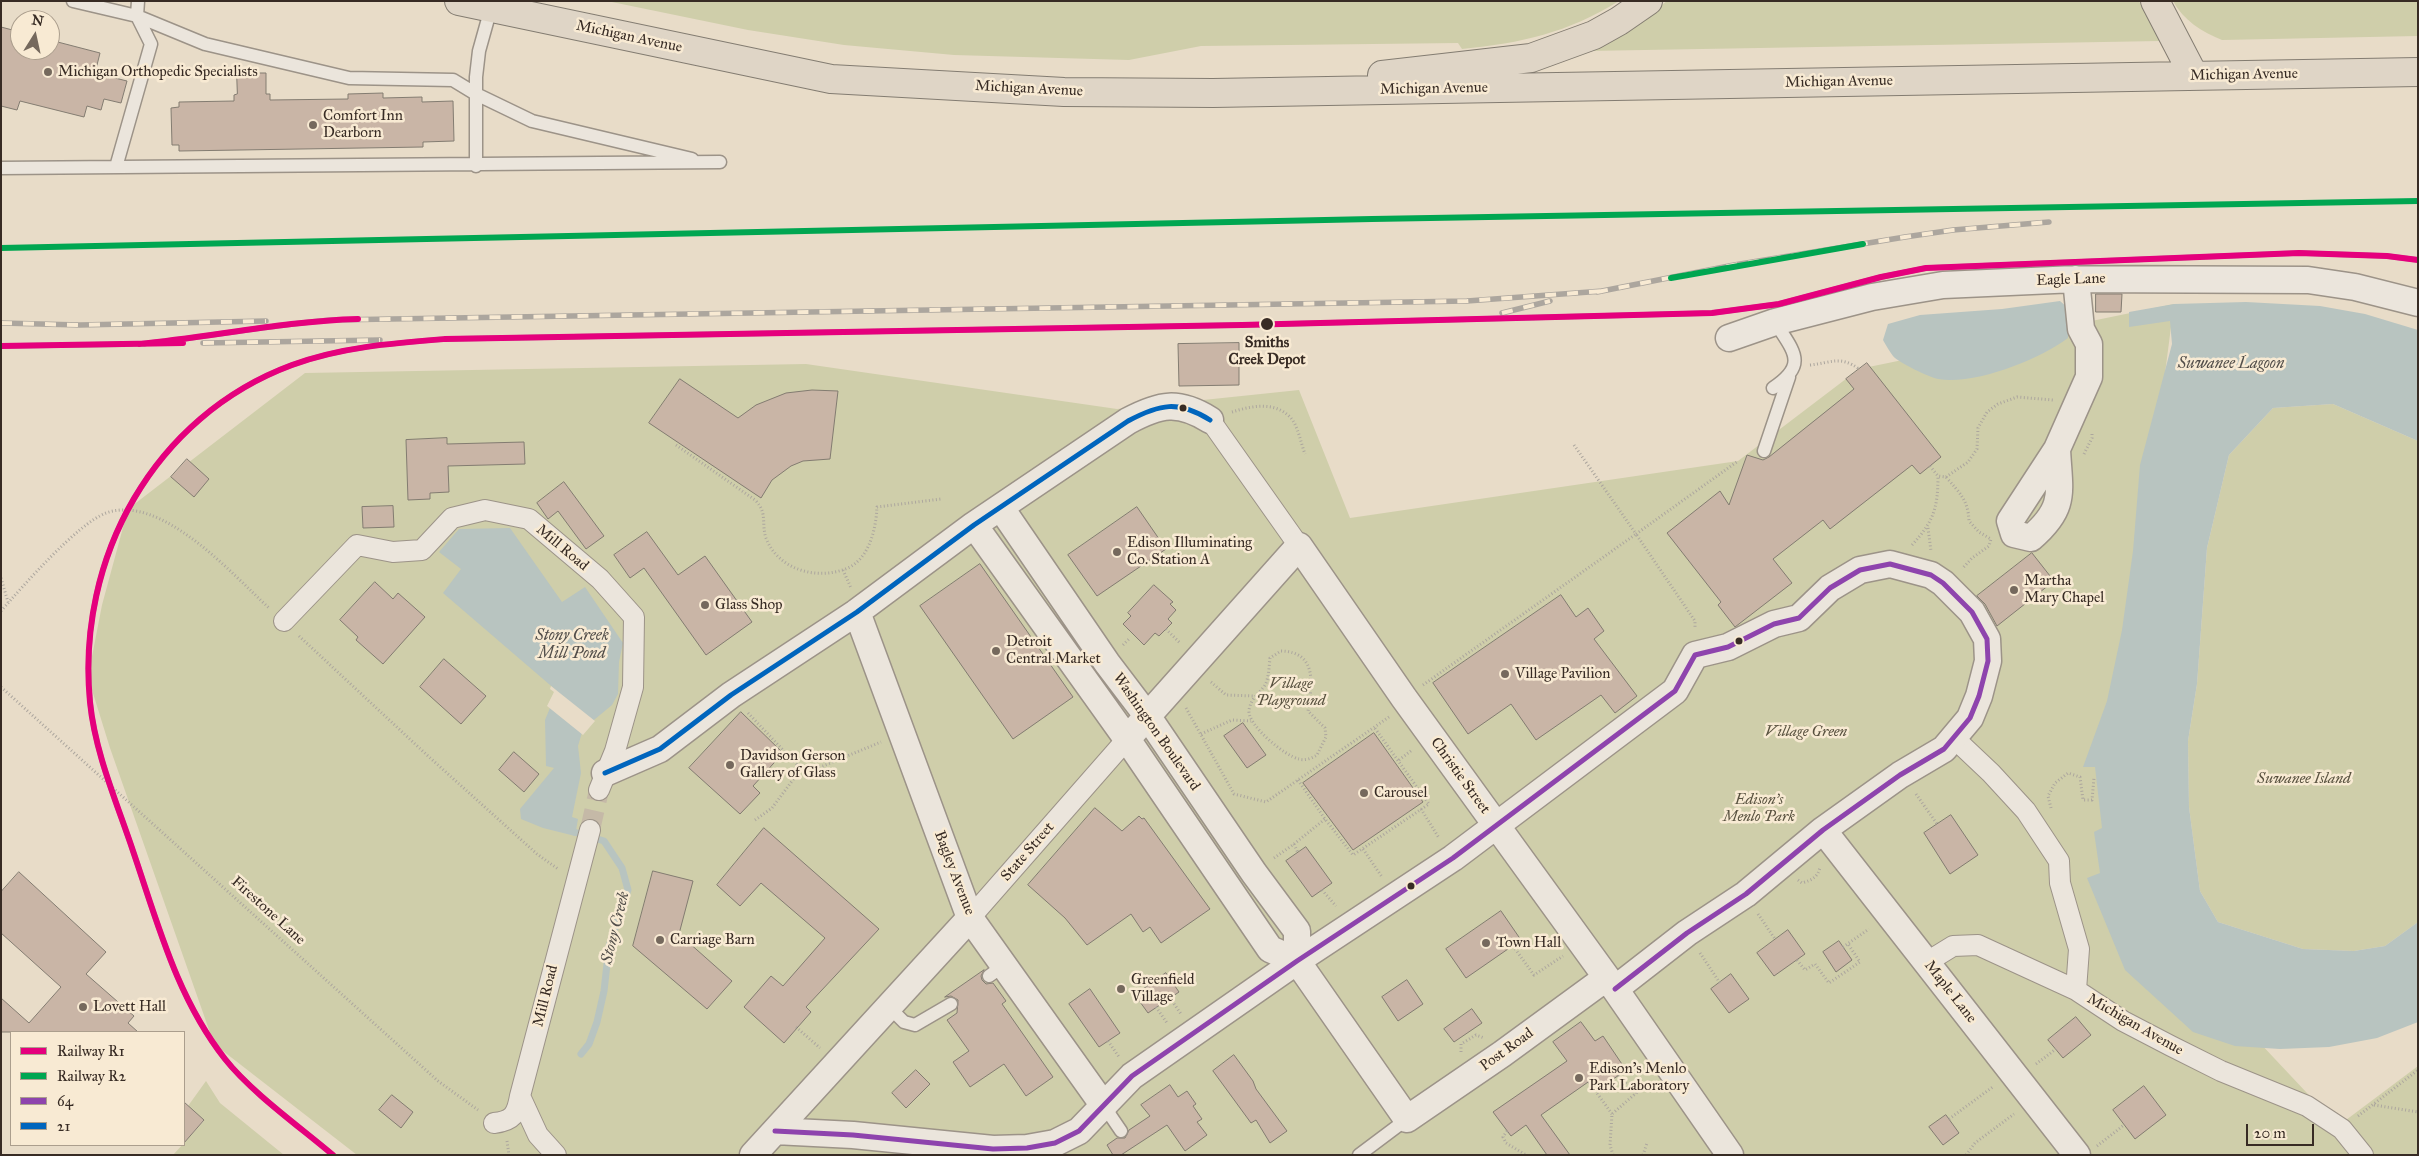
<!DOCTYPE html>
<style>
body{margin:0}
#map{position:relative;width:2419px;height:1156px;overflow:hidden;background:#e8dcc8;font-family:"IM FELL Great Primer",serif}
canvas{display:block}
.frame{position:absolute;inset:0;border:2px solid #372b24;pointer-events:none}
.legend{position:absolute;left:10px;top:1031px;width:175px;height:115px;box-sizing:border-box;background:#f8ead3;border:1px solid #ab9e8d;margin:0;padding:6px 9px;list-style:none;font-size:15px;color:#372b24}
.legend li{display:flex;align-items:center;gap:10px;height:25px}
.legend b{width:25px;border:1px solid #ab9e8d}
.north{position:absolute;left:10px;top:10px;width:50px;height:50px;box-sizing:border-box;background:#f8ead3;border:1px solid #ab9e8d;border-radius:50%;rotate:10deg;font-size:14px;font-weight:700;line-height:20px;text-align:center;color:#372b24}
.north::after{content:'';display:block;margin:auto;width:18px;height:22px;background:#75695d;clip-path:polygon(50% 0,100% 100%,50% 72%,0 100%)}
.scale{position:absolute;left:2246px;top:1124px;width:68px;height:22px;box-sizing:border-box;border:2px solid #372b24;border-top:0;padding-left:6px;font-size:15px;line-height:18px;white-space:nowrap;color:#372b24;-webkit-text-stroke:4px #f8ead3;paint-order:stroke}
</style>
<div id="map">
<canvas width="2419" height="1156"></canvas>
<div class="frame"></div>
<ul class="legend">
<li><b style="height:6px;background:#e5007d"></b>Railway R1</li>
<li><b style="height:6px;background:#00a651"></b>Railway R2</li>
<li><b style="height:6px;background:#8e44ad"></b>64</li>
<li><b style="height:6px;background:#0065bd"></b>21</li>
</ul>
<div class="north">N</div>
<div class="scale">20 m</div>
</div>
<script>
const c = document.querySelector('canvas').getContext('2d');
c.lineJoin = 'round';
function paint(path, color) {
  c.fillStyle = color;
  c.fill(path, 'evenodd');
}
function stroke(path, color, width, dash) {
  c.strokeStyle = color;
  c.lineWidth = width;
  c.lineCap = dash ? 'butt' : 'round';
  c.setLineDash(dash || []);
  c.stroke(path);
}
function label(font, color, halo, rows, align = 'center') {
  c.font = font + ' "IM FELL Great Primer",serif';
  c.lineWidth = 5;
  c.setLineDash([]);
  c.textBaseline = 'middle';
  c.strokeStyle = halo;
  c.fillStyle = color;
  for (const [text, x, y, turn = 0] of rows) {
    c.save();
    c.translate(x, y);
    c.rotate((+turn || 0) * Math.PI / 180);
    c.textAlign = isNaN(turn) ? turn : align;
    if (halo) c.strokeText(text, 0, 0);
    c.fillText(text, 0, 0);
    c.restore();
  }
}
const green = new Path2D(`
 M607 1H1619C1567 33 1522 43 1462 49L1458 43 1201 46 1129 60 954 55 844 45 748 30Z
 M1667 1H2139L2160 41 1587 51 1649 15Z
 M2173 1H2418V36L2222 40C2202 32 2183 20 2173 1Z
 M2174 304 2100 873 2338 1126 2418 1066V1155H357L214 1044 110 748 88 677 102 605 128 509 305 373 806 364 1117 409 1299 390 1350 518 1738 461 1859 369Z
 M2333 404 2418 441V922L2385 946 2354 951 2303 949 2218 922 2200 891 2189 807 2188 741 2197 684 2207 548 2229 455 2273 408Z
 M206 1081 220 1103 284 1155H173L204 1121 188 1106Z`);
const water = new Path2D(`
 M2060 301 2068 308V338C2038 360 1976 385 1938 379 1929 377 1899 363 1893 356 1889 351 1886 345 1883 340L1888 324 1920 315 2002 309Z
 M2246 302 2320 306 2365 314 2418 330V441L2333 404 2273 408 2229 455 2207 548 2197 684 2188 741 2189 807 2200 891 2218 922 2303 949 2354 951 2385 946 2418 922V1022L2377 1038 2329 1047 2280 1049 2235 1046 2193 1032 2125 970 2087 878 2100 873 2094 832 2102 828 2095 767H2083L2107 701 2122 630 2133 551 2140 465 2172 344 2170 321 2129 327V312L2174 304Z
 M510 528 562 602 585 587 623 643 619 662 618 694 612 705 583 729 578 746 581 773 572 817 578 819 575 836 543 828 521 819 520 809 554 768 546 766 545 720 557 691 443 593 461 569 439 552 459 529Z`);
const pier = new Path2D(`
 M551 686 595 721 583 735 547 706 554 692 550 689Z`);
const stream = new Path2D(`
 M570 826 574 832 604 841 622 868 628 890 609 946 604 991 597 1022 589 1044 581 1054`);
const building = new Path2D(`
 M1 27 20 32V50H50V40L100 53 95 73 127 81 121 103 104 99 101 110 87 106 84 117 20 101 17 110 1 106Z
 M237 73H266V94H270V100L348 99V94L383 93V98L422 97V102L453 101 454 141 423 142V147L179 151V145H172L171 108 179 107V102L234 101V95L237 94Z
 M2096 294H2122L2121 312H2096Z
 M1239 343V385L1179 386 1178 344Z
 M1867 363 1941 457 1920 474 1912 465 1830 529 1823 520 1773 559 1792 583 1735 627 1718 605 1721 602 1667 533 1720 491 1729 505 1747 455 1763 460 1769 457 1854 389 1846 379Z
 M680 379 738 418 756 405 786 393 812 390 838 391 830 459 803 461 791 466 772 480 761 498 649 423Z
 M447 438V444L524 442 525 464 448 466 449 492 430 493V499L408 500 406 440Z
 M187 459 209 479 194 497 171 477Z
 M564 482 604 536 586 549 558 511 548 519 537 503Z
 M393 506 394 527 363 528 362 507Z
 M1137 507 1166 549 1097 596 1068 555Z
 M647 532 678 575 705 556 752 622 706 655 644 568 630 578 614 555Z
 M2032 553 2054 581 1997 626 1985 604 1977 596Z
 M980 564 1073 697 1013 739 920 606Z
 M375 582 393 599 398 593 425 617 383 664 356 640 358 637 340 620Z
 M1154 585 1173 602 1170 604 1176 610 1168 619 1172 623 1159 636 1155 633 1144 645 1123 624 1131 616 1128 613Z
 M1561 595 1576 617 1588 608 1604 631 1594 639 1637 696 1615 713 1601 695 1536 740 1511 704 1468 734 1433 683Z
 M444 659 486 696 461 724 420 687Z
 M741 712 783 753 753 786 760 793 740 814 689 768Z
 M1243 723 1266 755 1247 768 1224 736Z
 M1374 733 1423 802 1353 850 1303 783Z
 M514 752 539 774 524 792 499 770Z
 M1095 808 1122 831 1139 816 1142 819 1144 818 1210 909 1161 943 1150 927 1143 932 1131 914 1087 945 1065 918 1028 885Z
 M1951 815 1978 855 1950 874 1924 833Z
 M764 828 879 929 806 1007 811 1012 784 1043 744 1007 771 976 783 986 825 938 761 883 740 906 717 885Z
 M1306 847 1332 883 1312 897 1286 861Z
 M653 871 693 881 679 934 732 981 707 1009 633 946Z
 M19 872 106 952 86 974 134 1016 128 1023 138 1032H1V998L29 1023 61 987 1 933V892Z
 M1501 911 1521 940 1466 978 1446 949Z
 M1788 930 1805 954 1774 976 1757 953Z
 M1839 941 1852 960 1836 972 1823 952Z
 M984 970 981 976 982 980 986 984 993 983 1006 1001 1002 1004 1053 1077 1026 1096 1004 1064 970 1087 953 1062 969 1051 947 1020 957 1013 958 1000 951 996 945 997Z
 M1166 973 1179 992 1148 1013 1135 995Z
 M1731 974 1749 999 1729 1013 1711 989Z
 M1407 980 1423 1004 1398 1021 1382 997Z
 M1090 989 1120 1033 1099 1047 1069 1004Z
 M1472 1009 1482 1023 1454 1042 1444 1029Z
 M2076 1017 2091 1035 2063 1058 2048 1040Z
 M1581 1022 1595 1041 1603 1036 1626 1070 1598 1090 1591 1080 1541 1115 1570 1155H1547L1526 1125 1511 1136 1493 1112 1567 1061 1553 1042Z
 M1234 1055 1253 1081 1256 1089 1287 1131 1270 1143 1256 1120 1251 1123 1213 1071Z
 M916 1070 930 1084 906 1108 892 1093Z
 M1170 1085 1178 1097 1187 1091 1196 1104 1193 1106 1202 1119 1197 1122 1207 1135 1185 1151 1167 1125 1121 1155H1113L1107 1145 1117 1138H1125L1129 1130 1150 1116 1141 1105Z
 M2144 1086 2166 1115 2135 1139 2113 1110Z
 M392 1095 413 1112 401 1128 379 1110Z
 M184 1102 204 1120 184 1143Z
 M1946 1115 1959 1133 1943 1145 1929 1127Z`);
const pedestrianTunnel = new Path2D(`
 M590 830 599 790`);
const path = new Path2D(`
 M1810 365C1831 363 1840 355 1859 369
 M1232 412C1251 406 1274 401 1290 417 1298 425 1301 444 1305 454
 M676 445 755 500C768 513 761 523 766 538 779 572 821 581 850 567 870 556 876 528 877 507L941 499
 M1574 445 1636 534 1738 461
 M2084 454 2092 438V432
 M1930 466 1938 476 1946 477C1960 493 1968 500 1969 521L1979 532 1991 539 1989 546 1972 558 1962 569
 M1946 477 1968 462 1977 449 1978 428 1987 412 1998 404 2017 397 2053 400
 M1928 528 1931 551
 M1912 545C1933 522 1938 509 1938 476
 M843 570 851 588
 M1 578 8 602
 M1 611C23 586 77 524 106 513 161 493 232 574 269 608
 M1166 629 1180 643
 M299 636 428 756 537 854 558 869
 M1123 645 1130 638
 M1281 651C1318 652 1312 685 1308 711L1325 728 1326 737 1317 755C1312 758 1305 761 1299 759 1285 756 1247 725 1249 710 1251 698 1259 694 1265 685 1269 678 1269 666 1270 658Z
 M1211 682 1226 695 1254 696
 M1423 685 1636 534 1695 621V627
 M1 687 438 1081 478 1110
 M1186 708 1234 794 1266 802 1389 717
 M748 713 801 769
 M1201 734 1232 720 1251 721
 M1399 760 1412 750
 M1298 780 1325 819 1353 855 1429 804 1374 727
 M1916 794 1937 824
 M2051 808 2048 796 2055 783 2068 773 2080 777 2083 800H2092L2094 778
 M1421 809 1439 838
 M755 820 772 808 801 769 823 766 881 742
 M1294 844 1325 819
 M1363 849 1382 877
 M1274 858 1294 844 1298 853
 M1798 880 1802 883C1812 880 1818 877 1820 867
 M1322 890 1336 906
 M1758 914 1775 939
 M1513 946 1534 975 1563 956
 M1843 947 1869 929
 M1700 953 1720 983
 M1797 960 1805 970 1815 964 1829 983 1860 962 1848 944
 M1170 998 1181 1014
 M1156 1007 1167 1023
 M796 1027 820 1048
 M1108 1041 1119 1057
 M1461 1052V1044L1476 1035 1484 1038
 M2036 1064 2056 1049
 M1619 1075 1635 1094
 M1589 1082 1612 1114
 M2374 1105 2418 1112
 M2358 1116 2418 1070
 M1949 1119 1994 1086
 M1507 1131 1503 1137 1506 1143 1526 1155
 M507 1141 509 1155
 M2097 1146 2124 1125
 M1613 1155 1610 1145 1612 1114 1650 1081
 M1643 1155 1647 1143
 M1966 1155 1975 1143 2014 1114`);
const service = new Path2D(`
 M73 1 137 16 205 44 349 78 453 80 476 94 532 121 692 159
 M476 166V77L479 51 491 8
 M116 167 151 44 137 16 138 1
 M1 168 720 162
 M1773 388C1809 364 1793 351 1775 322
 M1764 451 1789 377
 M989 976 1003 966
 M888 1006 904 1022 915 1025 951 1004
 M1104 1106 1121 1131
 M1359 1155 1407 1119`);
const pedestrian = new Path2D(`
 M1210 420 1299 546
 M284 621 357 545 393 552 422 550 452 518 485 510 529 519 600 579 634 617 633 687 615 751 599 790
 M1955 739 1991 773 2026 811 2059 861 2060 883 2079 949 2076 990
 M970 918 1127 739
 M1927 962 1953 946 1978 945 2076 990 2123 1021 2171 1046 2221 1071 2307 1106 2342 1129 2363 1155
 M494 1123C513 1121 517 1114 520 1096
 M556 1155 538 1135 520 1096 590 830`);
const minor = new Path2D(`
 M1729 338 1775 322 1872 297 1943 285 2076 279 2308 280 2355 287 2418 303
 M2057 449C2059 492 2067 507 2031 538L2014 534 2010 521 2057 449 2089 377V344L2081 329 2076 279
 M1001 508 1107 663 1148 717 1254 873 1297 931V961
 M974 525 1127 739 1270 949 1297 961 1407 1119 1502 1054 1606 978
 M857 612 970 918 1104 1106
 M1127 739 1299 546 1404 698 1615 989 1730 1155
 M605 773 660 749 731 695 857 612 974 525 1128 421C1160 404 1178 400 1210 420
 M1823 830 2077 1155
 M775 1131 853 1135 993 1149 1027 1148 1055 1143 1079 1131 1132 1076 1297 961 1453 858 1675 691 1695 655 1728 647 1774 624 1799 618 1830 588 1860 570 1890 564 1931 575 1943 583 1972 612 1987 639 1988 661 1979 696 1970 718 1944 749 1900 775 1823 830 1746 894 1687 933 1615 989
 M753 1155 970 918`);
const primary = new Path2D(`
 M459 1 831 79 1064 92 1213 93 2418 72
 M2155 1 2194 76
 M1382 75 1531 58 1594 35 1619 21 1648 1`);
const rail = new Path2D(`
 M1597 292 1734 265 1905 237 1953 230 2049 222
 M1502 313 1550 301
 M1 323 80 325 266 321
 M203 343 380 340
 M139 344C204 338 267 325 332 320L1467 301 1603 291
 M1 346 145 344
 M333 1155C300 1127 251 1092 225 1059 177 998 158 924 133 851 117 803 95 753 90 702 76 558 154 416 292 365 341 347 394 343 445 339L1242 325 1712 313 1779 304 1881 277 1926 268 2299 253 2387 256 2418 260`);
const bus1 = new Path2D(`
 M775 1131 853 1135 993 1149 1027 1148 1055 1143 1079 1131 1132 1076 1297 961 1453 858 1675 691 1695 655 1728 647 1774 624 1799 618 1830 588 1860 570 1890 564 1931 575 1943 583 1972 612 1987 639 1988 661 1979 696 1970 718 1944 749 1900 775 1823 830 1746 894 1687 933 1615 989`);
const bus2 = new Path2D(`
 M605 773 660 749 731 695 857 612 974 525 1128 421C1160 404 1178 400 1210 420`);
const rail1 = new Path2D(`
 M139 344C212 337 285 321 358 319
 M1 346 183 343
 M333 1155C300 1127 251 1092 225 1059 177 998 158 924 133 851 117 803 95 753 90 702 76 558 154 416 292 365 341 347 394 343 445 339L1242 325 1712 313 1779 304 1881 277 1926 268 2299 253 2387 256 2418 260`);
const rail2 = new Path2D(`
 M1 248 1372 219 2418 201
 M1671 278 1863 244`);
const markers = [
 [48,72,5,"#75695d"],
 [313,125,5,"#75695d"],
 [1267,324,7,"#372b24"],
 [1183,408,4.5,"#372b24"],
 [1117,552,5,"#75695d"],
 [2014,590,5,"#75695d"],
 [705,605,5,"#75695d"],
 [1739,641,4.5,"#372b24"],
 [996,651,5,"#75695d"],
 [1505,674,5,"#75695d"],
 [730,765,5,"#75695d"],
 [1364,793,5,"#75695d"],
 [1411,886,4.5,"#372b24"],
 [660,940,5,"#75695d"],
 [1486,943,5,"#75695d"],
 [1121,989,5,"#75695d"],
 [83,1007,5,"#75695d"],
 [1579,1078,5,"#75695d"]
];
const streetNames = [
 ["Michigan Avenue",629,37,12],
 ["Michigan Avenue",2244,75,-1],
 ["Michigan Avenue",1839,82,-1],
 ["Michigan Avenue",1029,89,3],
 ["Michigan Avenue",1434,89,-1],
 ["Eagle Lane",2071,280,-2],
 ["Mill Road",562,548,40],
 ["Washington Boulevard",1156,732,55],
 ["Christie Street",1460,776,54],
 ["State Street",1028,852,-49],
 ["Bagley Avenue",954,873,69],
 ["Firestone Lane",268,911,42],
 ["Maple Lane",1950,992,52],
 ["Mill Road",546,996,-76],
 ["Michigan Avenue",2135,1025,30],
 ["Post Road",1507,1050,-36]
];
const poiNames = [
 ["Michigan Orthopedic Specialists",58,72],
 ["Comfort Inn",323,116],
 ["Dearborn",323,133],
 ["Edison Illuminating",1127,543],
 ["Co. Station A",1127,560],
 ["Martha",2024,581],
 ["Mary Chapel",2024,598],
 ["Glass Shop",715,605],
 ["Detroit",1006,642],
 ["Central Market",1006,659],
 ["Village Pavilion",1515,674],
 ["Davidson Gerson",740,756],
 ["Gallery of Glass",740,773],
 ["Carousel",1374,793],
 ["Carriage Barn",670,940],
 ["Town Hall",1496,943],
 ["Greenfield",1131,980],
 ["Village",1131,997],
 ["Lovett Hall",93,1007],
 ["Edison's Menlo",1589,1069],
 ["Park Laboratory",1589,1086]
];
const stopNames = [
 ["Smiths",1267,343],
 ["Creek Depot",1267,360]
];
const parkNames = [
 ["Village",1291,684],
 ["Playground",1291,701],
 ["Village Green",1806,732],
 ["Suwanee Island",2304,779],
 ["Edison's",1759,800],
 ["Menlo Park",1759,817]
];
const waterNames = [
 ["Suwanee Lagoon",2231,364],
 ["Stony Creek",572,636],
 ["Mill Pond",572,654],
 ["Stony Creek",616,928,-76]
];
paint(green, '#cfceaa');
paint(water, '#b8c4c0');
paint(pier, '#e8dcc8');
stroke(stream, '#b8c4c0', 7);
paint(building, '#c9b5a6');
stroke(building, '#837c71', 1);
stroke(pedestrianTunnel, '#c5b9a7', 20, [20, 10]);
stroke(service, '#9c9388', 15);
stroke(pedestrian, '#9c9388', 22);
stroke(minor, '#9c9388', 29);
stroke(primary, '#837c71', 30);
stroke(path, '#aca69e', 3, [1, 2.5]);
stroke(service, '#ebe5dc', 12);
stroke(pedestrian, '#ebe5dc', 20);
stroke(minor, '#ebe5dc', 26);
stroke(primary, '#dfd5c6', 28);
stroke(rail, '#aca69e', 5.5);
stroke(rail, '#f8ead3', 4, [11]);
stroke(bus1, '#8e44ad', 5);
stroke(bus2, '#0065bd', 5);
stroke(rail1, '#e5007d', 6);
stroke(rail2, '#00a651', 6);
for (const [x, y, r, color] of markers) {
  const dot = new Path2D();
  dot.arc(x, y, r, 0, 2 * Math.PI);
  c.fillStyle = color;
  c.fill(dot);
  stroke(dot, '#f8ead3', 2);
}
label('15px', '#372b24', '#f8ead3', streetNames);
label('15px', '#372b24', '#f8ead3', poiNames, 'left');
label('bold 15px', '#372b24', '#f8ead3', stopNames);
label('italic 15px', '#58513f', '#f8ead3', parkNames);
label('italic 16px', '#524e4a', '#f8ead3', waterNames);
</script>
